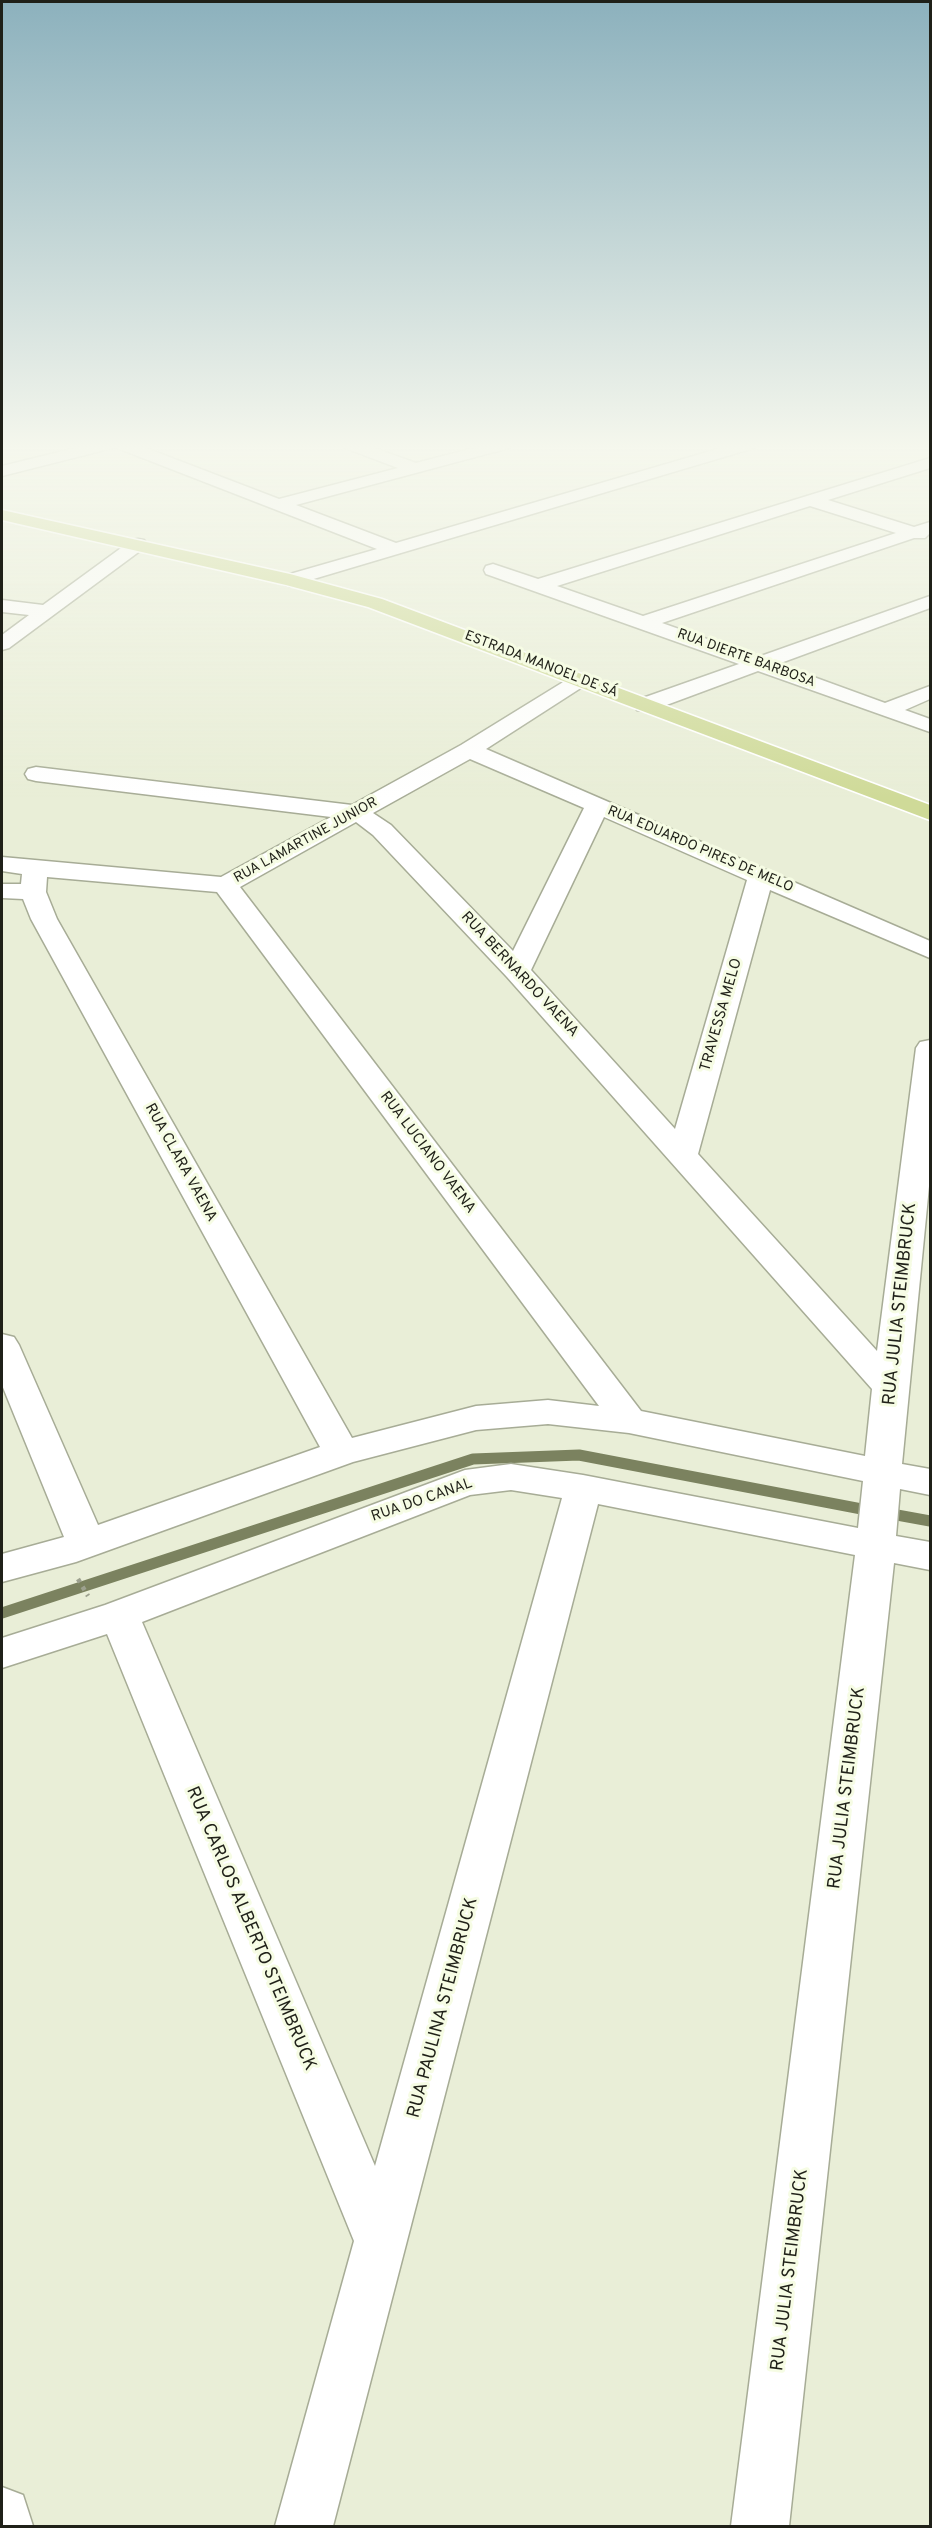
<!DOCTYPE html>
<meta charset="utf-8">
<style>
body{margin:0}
#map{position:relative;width:932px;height:2528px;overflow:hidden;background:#e9eed7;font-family:Overpass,sans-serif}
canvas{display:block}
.frame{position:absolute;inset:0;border:3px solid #1f2018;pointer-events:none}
</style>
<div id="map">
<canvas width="932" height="2528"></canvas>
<div class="frame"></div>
</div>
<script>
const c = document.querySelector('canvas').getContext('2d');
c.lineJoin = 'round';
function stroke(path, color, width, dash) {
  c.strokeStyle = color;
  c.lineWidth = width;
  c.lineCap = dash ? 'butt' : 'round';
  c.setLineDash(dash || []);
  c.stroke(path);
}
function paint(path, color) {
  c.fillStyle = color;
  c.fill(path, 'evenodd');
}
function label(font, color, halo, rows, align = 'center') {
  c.font = font + ' Overpass,sans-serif';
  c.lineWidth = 6;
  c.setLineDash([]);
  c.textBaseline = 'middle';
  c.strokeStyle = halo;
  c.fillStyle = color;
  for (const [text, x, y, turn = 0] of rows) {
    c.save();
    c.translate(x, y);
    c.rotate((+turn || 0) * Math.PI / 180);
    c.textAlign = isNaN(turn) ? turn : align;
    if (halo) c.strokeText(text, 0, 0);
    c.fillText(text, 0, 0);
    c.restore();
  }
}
const stream = new Path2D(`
 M886 1513 930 1521
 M2 1613 473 1459 579 1455 872 1511`);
const path = new Path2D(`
 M78 1579 88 1596`);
const minor = new Path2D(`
 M88 445H138L279 499 398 468 345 448 343 445H366L416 463 485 445H511L509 448 296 505 396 543 731 445H756L754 448 290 586 283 584 281 580 283 576 377 549 117 448 115 445 113 448 2 476V466Z
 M930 458V468L828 500 914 527 930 522V533L925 538H914L662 623 758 657 930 596V608L778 664 885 703 930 686V699L905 710 930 719V732L758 671 653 710 645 711 637 710 634 705 637 700 739 664 486 574 484 570 486 566 493 564 538 579ZM810 506 896 533 643 616 557 586Z
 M138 539 144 540 147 544 144 548 9 648 2 650V635L29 615 2 612V600L43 605 132 540Z
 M580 674 587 676 590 680 587 684 486 749 930 941V958L770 890 698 1154 877 1351 916 1048 920 1042 930 1040V1176L902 1464 930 1469V1495L900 1489 896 1536 930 1542V1570L894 1563 789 2526H731L855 1555 598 1504 333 2526H275L354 2241 107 1634 2 1668V1638L105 1605 465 1470 511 1464 583 1475 858 1528 863 1481 629 1433 548 1424 476 1430 353 1462 76 1562 2 1582V1554L64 1537 2 1385V1334L14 1337 19 1345 98 1525 320 1447 31 919 23 899 2 898V884H21L22 874 2 871V857L221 877 331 817 36 781 28 779 25 774 28 769 36 767 352 805 461 745 573 676ZM470 759 584 808 513 951 391 825 373 813ZM604 817 747 880 675 1129 531 970ZM356 822 373 835 507 977 872 1389 865 1456 641 1411 240 887ZM47 877 217 892 599 1406 548 1400 476 1406 352 1438 57 919 46 892ZM511 1490 562 1498 375 2166 142 1622 470 1495Z
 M2 2487 23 2495 33 2526H2Z`);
const major = new Path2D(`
 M2 510 290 574 382 599 930 805V820L368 607 286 585 2 520Z`);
const farStreetnames = [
 ["RUA DIERTE BARBOSA",746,659,20],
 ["ESTRADA MANOEL DE SÁ",541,665,21],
 ["RUA LAMARTINE JUNIOR",306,841,-29],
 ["RUA EDUARDO PIRES DE MELO",700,850,23]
];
const streetNames = [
 ["RUA BERNARDO VAENA",519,975,47],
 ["TRAVESSA MELO",722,1015,-74],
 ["RUA LUCIANO VAENA",427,1153,53],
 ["RUA CLARA VAENA",180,1163,61],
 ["RUA DO CANAL",422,1501,-19]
];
const nearStreetnames = [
 ["RUA JULIA STEIMBRUCK",901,1304,-84],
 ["RUA JULIA STEIMBRUCK",848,1788,-83],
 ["RUA CARLOS ALBERTO STEIMBRUCK",250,1929,67],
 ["RUA PAULINA STEIMBRUCK",444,2008,-75],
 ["RUA JULIA STEIMBRUCK",791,2270,-83]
];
stroke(stream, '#7b825f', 11);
stroke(minor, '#a7ac96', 3);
stroke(major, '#fff', 3);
stroke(path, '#9da18f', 4.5, [4, 5]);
paint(minor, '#fff');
paint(major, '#cfda98');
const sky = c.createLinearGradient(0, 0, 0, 799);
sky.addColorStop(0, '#8cb1bd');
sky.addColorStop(0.56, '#f5f7ed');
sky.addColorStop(1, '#f5f7ed00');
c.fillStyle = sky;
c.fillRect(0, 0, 932, 799);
label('14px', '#1f2018', '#f6fce4', farStreetnames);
label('15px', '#1f2018', '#f6fce4', streetNames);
label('18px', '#1f2018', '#f6fce4', nearStreetnames);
</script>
